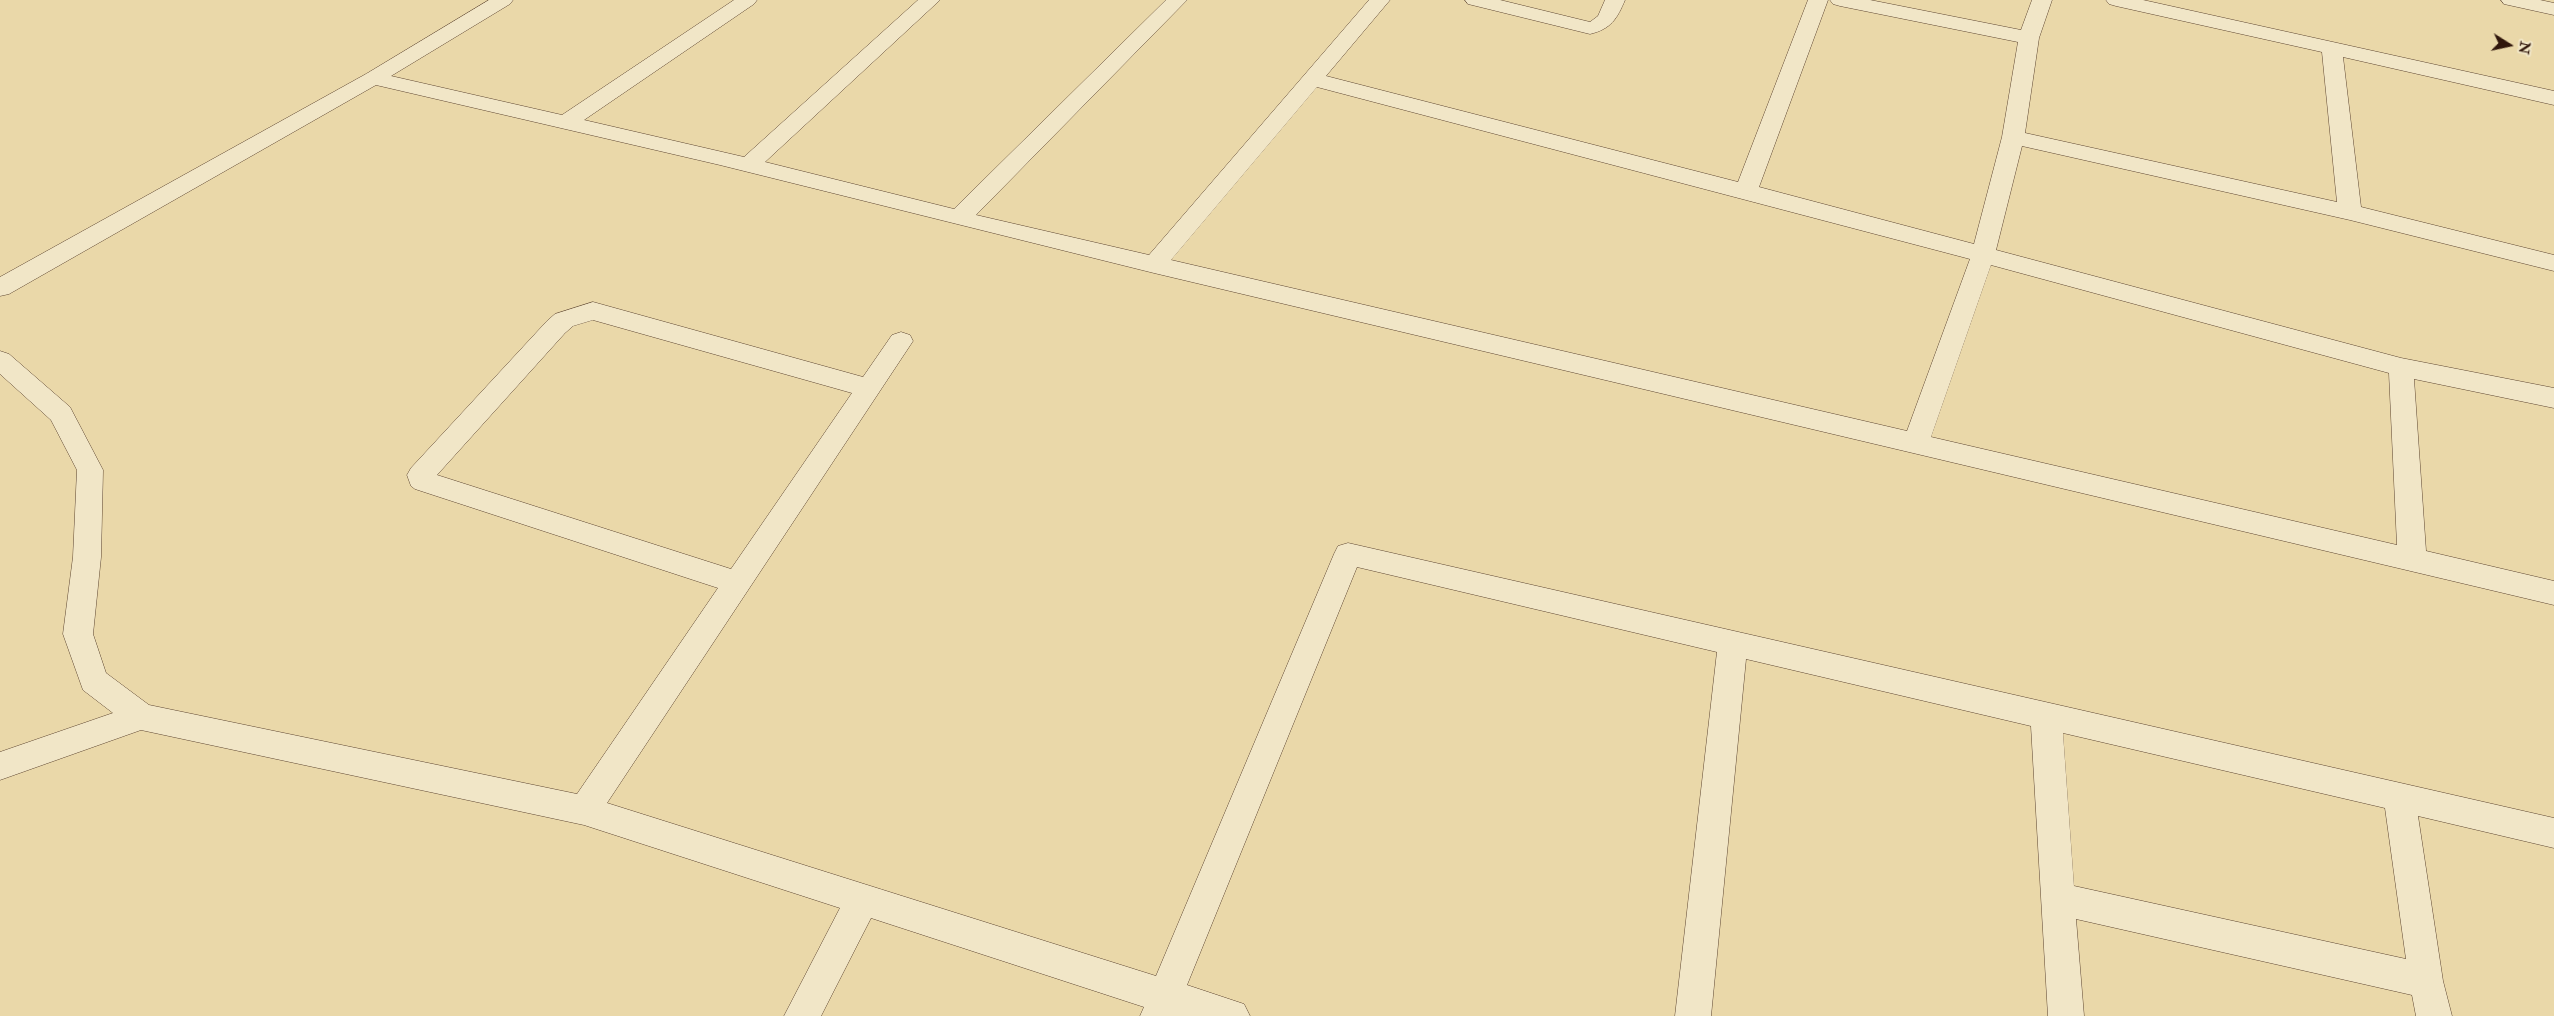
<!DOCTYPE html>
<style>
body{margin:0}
#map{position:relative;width:2554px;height:1016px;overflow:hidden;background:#ead8a9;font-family:"IM FELL Double Pica",serif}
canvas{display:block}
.north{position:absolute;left:2484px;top:20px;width:50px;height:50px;-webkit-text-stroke:4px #f1e6c7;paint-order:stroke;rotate:100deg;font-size:14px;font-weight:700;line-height:20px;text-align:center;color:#30160b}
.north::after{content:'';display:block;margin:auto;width:18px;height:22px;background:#30160b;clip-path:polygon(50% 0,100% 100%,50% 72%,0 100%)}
</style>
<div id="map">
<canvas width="2554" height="1016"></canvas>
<div class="north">N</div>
</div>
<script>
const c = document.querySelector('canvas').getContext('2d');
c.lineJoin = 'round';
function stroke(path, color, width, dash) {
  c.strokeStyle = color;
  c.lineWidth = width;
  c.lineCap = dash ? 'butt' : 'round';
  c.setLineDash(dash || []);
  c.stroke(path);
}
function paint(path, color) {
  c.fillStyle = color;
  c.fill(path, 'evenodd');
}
const minor = new Path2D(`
 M489 0H513L510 4 391 76 562 115 734 0H757L754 4 584 120 744 157 918 0H940L765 162 954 209 1166 0H1187L976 215 1149 255 1369 0H1390L1326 76 1738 182 1808 0H1828L1759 187 1974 244 2002 137 2018 42 1840 6 1833 4 1830 0H1870L2021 30 2032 0H2052L2039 38 2025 133 2337 202 2322 52 2116 6 2109 4 2106 0H2143L2554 91V105L2343 57 2361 207 2554 255V271L2350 220 2022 146 1996 250 2401 358 2554 388V408L2414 379 2426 551 2554 581V605L1154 273 720 165 376 85 9 294 0 296V277L366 74ZM1317 87 1970 259 1907 431 1171 260ZM1991 265 2389 373 2397 545 1931 437Z
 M1465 0H1500L1590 22 1598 16 1605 0H1625C1617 19 1611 29 1590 34L1468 4Z
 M2501 0H2540L2554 3V15L2504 4Z
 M593 302 863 377 892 335 901 332 910 335 913 341 607 803 1156 976 1334 554 1338 546 1348 543 2554 818V848L2418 816 2443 981 2452 1016H2416L2412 995 2076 919 2084 1016H2048L2031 726 1746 659 1711 1016H1675L1717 652 1357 567 1187 985 1244 1004 1250 1016H1140L1144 1007 871 918 821 1016H784L840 908 584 825 141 730 0 780V752L113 713 83 690 63 634 73 557 77 470 51 420 0 374V351L9 354 70 407 103 470 101 557 93 634 106 673 149 705 577 794 718 588 415 489 411 486 407 475 411 468 547 321 555 314ZM593 320 852 393 731 569 437 475 565 333 573 326ZM2063 733 2385 808 2406 959 2074 886Z`);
stroke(minor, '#5e4632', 1);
paint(minor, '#f1e6c7');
</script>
